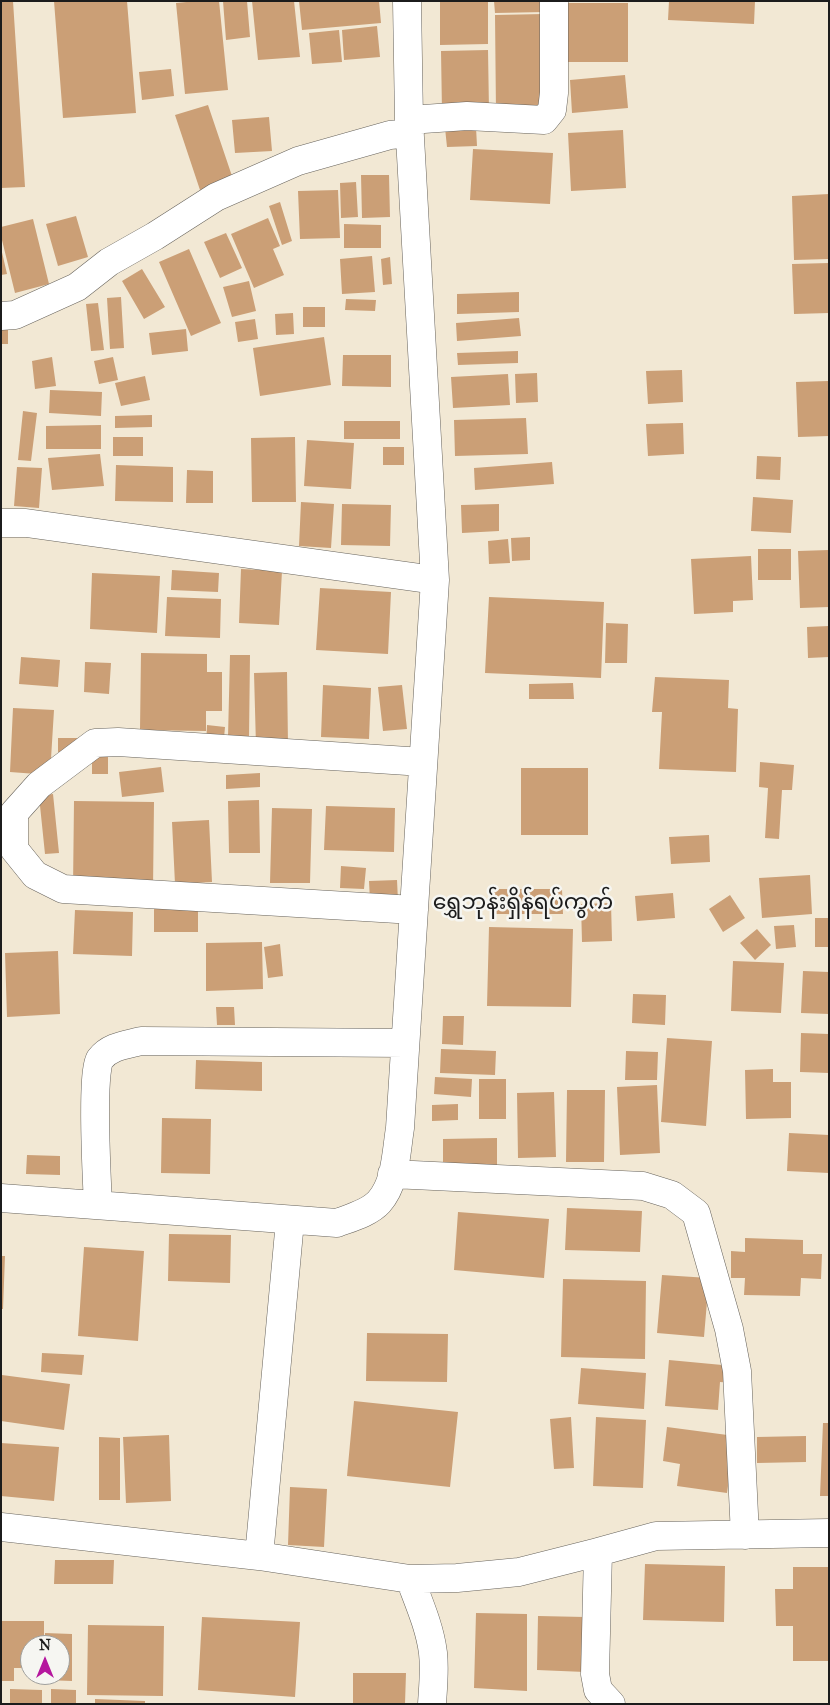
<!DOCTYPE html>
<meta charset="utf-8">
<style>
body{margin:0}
#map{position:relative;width:830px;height:1705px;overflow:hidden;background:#f2e8d4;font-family:"IM FELL Great Primer",serif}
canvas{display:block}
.frame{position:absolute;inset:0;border:2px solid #1c1c1c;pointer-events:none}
.north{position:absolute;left:20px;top:1635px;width:50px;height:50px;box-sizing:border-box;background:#f6f6f2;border:1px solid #9f9f9c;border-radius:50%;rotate:0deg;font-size:14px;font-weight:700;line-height:20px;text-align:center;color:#1c1c1c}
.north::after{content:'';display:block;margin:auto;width:18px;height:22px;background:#b5179e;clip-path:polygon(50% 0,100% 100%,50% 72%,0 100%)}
</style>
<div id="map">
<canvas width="830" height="1705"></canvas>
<div class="frame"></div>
<div class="north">N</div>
</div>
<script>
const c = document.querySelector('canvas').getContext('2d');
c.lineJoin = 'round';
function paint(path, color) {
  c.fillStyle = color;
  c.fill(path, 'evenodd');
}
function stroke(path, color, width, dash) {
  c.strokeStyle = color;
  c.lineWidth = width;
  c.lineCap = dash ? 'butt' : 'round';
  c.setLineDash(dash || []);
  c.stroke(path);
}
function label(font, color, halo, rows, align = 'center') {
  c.font = font + ' "IM FELL Great Primer","Noto Sans Myanmar",serif';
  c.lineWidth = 5;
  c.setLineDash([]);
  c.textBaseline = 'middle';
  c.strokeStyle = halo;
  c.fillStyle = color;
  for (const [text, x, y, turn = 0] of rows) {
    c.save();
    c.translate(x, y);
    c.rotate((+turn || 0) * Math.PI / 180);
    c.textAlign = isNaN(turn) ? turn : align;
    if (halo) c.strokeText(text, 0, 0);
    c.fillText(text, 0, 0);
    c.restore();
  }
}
const building = new Path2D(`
 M1 1H13L25 187 1 188Z
 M54 1H127L136 113 63 118Z
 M197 1H219L228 90 185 94 176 3Z
 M223 1H247L250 37 226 40Z
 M252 1H294L300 57 258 60Z
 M299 1H379L381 23 302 30Z
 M440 1H488V44L440 45Z
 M494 1H544V12L495 13Z
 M669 1H755L754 24 668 20Z
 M561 3H628V62H560Z
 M544 14 545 113H496L495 15Z
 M377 26 380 57 344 60 342 30Z
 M339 30 342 62 312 64 309 33Z
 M488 50 489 111 442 112 441 51Z
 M171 69 174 96 142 100 139 72Z
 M625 75 628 108 572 113 570 80Z
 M208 105 233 179 200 190 175 115Z
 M269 117 272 151 235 153 232 120Z
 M476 127 477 146 447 147 445 128Z
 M623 130 626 188 571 191 568 133Z
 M473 149 553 153 550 204 470 200Z
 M361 175H389L390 217 362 218Z
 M356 182 358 217 341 218 340 183Z
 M338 190 340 238 300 239 298 191Z
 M829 194V259L794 260 792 196Z
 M280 202 292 241 282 245 269 206Z
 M76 216 88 257 58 266 46 224Z
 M268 218 280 246 273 249 284 275 254 288 231 234Z
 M33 219 49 284 15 293 1 236V227Z
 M344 224 381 225V248H344Z
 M226 233 242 268 220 278 204 242Z
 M1 248 7 274 1 275Z
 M189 249 221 323 191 336 159 262Z
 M372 256 375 292 342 294 340 259Z
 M390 257 392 284 383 285 381 259Z
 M829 263V313L794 314 792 264Z
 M142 269 165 307 144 319 122 281Z
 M249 281 256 311 232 317 223 287Z
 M519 292V312L457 314V294Z
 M121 297 124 348 110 349 107 298Z
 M346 299 376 300 375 311 345 310Z
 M98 303 104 350 91 351 86 304Z
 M303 307H325V327H303Z
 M293 313 294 334 276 335 275 314Z
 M519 318 521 336 457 341 456 323Z
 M255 319 258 339 238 342 235 322Z
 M8 323V344H1V324Z
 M186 329 188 351 152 355 149 333Z
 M324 337 331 385 260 396 253 348Z
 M518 351V363L458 365 457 353Z
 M343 355H391V387L342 386Z
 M52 357 56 386 35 389 32 361Z
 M113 357 118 380 99 384 94 361Z
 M682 370 683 402 648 404 646 371Z
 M537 373 538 402 516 403 515 374Z
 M508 374 510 405 453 408 451 377Z
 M145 376 150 400 121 406 115 383Z
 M828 381 829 436 798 437 796 382Z
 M50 390 102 392 101 416 49 413Z
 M23 411 37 413 31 461 18 460Z
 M152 415V427L115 428V416Z
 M526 418 528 454 455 456 454 420Z
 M344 421H400V439H344Z
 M683 423 684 454 648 456 646 424Z
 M101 425V449H46V426Z
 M113 437H143V456H113Z
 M295 437 296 502H252L251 438Z
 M307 440 354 443 351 489 304 486Z
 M383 447H404V465H383Z
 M100 454 104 486 52 490 48 458Z
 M757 456 781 457 780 480 756 479Z
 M552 462 554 484 475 490 474 468Z
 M116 465 173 467V502L115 501Z
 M17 467 42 468 39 508 14 506Z
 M187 470 213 471V503H186Z
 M753 497 793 500 791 533 751 531Z
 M301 502 334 504 331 548 299 546Z
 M342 504 391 505 390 546 341 545Z
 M499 504V531L462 533 461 505Z
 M530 537V560L512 561 511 538Z
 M508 539 510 563 489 564 488 541Z
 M758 549H791V580H758Z
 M829 550V607L800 608 798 551Z
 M751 556 753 600 733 601V612L694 614 691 559Z
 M241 569 282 571 279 625 239 623Z
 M172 570 219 573 218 592 171 590Z
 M92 573 160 576 157 633 90 629Z
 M320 588 391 592 388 654 316 650Z
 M167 597 221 599 220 638 165 636Z
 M489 597 604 602 601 678 485 673Z
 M606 623 628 624 627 663H605Z
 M829 626V657L808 658 807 627Z
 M141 653 207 654V672H222V711H206V731L140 730Z
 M230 655H250L249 738 228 737Z
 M21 657 60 660 58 687 19 684Z
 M85 662 111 663 109 694 84 692Z
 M287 672 288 745 256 746 254 673Z
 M655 677 729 680 728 708 738 709 736 772 659 769 662 712H652Z
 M573 683 574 699H529V684Z
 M323 685 371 688 369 739 321 737Z
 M402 685 407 729 383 731 378 687Z
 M13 708 54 710 50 775 10 772Z
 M207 725 225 727 223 749 206 747Z
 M58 738H82V751L58 752Z
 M92 746 108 747V774H92Z
 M760 762 794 765 792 790H782L779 839 765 838 768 788 759 787Z
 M161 767 164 792 122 797 119 772Z
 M521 768H588V835H521Z
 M260 773V787L226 789V775Z
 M53 794 59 853 45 854 39 796Z
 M259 800 260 853H229L228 801Z
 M74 801 154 802 153 889 73 888Z
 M326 806 395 808 394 852 324 850Z
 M272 808 312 809 310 883H270Z
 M209 820 212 882 175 884 172 822Z
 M709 835 710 862 671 864 669 837Z
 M341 866 366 868 364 889 340 888Z
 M810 875 812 914 762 918 759 878Z
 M397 880 398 901H370L369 881Z
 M490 889H562L563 914H491Z
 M673 893 675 918 637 921 635 896Z
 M730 895 745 918 723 932 709 909Z
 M611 903 612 941 582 942 581 904Z
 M154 908H198V932H154Z
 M75 910 133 912 132 956 73 954Z
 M815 918H829V947H815Z
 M794 925 796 947 776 949 774 926Z
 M489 927 573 929 571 1007 487 1006Z
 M757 929 771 945 755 960 740 943Z
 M262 942 263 989 206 991V943Z
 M280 944 283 976 268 978 264 947Z
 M58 951 60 1014 7 1017 5 953Z
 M733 961 784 963 781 1013 731 1011Z
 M803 971 829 972V1014L801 1013Z
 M633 994 666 995 665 1025 632 1023Z
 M216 1007H234L235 1025H217Z
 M443 1016H464L463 1045 442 1044Z
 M801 1033 829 1034V1073L800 1072Z
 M667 1038 712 1041 706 1126 661 1122Z
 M441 1049 496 1051 495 1075 440 1073Z
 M626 1051 658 1052 657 1080H625Z
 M196 1060 262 1062V1091L195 1089Z
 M773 1069V1082H791V1118L746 1119 745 1070Z
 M435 1077 472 1079 471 1097 434 1094Z
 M479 1079H506V1119H479Z
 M657 1085 660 1153 620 1155 617 1087Z
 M567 1090H605L604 1162H566Z
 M554 1092 556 1157 518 1158 517 1093Z
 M458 1104V1120L432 1121V1105Z
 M162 1118 211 1119 210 1174 161 1173Z
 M789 1133 829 1135V1173L787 1171Z
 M497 1138V1167L443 1168V1139Z
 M27 1155 60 1156V1175L26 1174Z
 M567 1208 642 1211 640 1252 565 1250Z
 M458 1212 549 1219 544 1278 454 1270Z
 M169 1234 231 1235 230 1283 168 1281Z
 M745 1238 803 1240V1254H822L821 1279 801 1278 800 1296 744 1295 745 1278H731V1251L745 1252Z
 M84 1247 144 1251 138 1341 78 1336Z
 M1 1256H5L3 1309H1Z
 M662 1275 709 1278 704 1337 657 1333Z
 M563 1279 646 1281 645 1359 561 1357Z
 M367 1333 448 1334 447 1382 366 1381Z
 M42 1353 84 1355 82 1375 41 1372Z
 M669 1360 733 1366 732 1383 720 1382 718 1410 665 1406Z
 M581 1368 646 1373 644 1409 578 1404Z
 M2 1375 70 1384 64 1430 1 1421Z
 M354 1401 458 1412 450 1487 347 1476Z
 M571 1417 574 1468 554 1469 550 1419Z
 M596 1417 646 1420 643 1488 593 1486Z
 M823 1423H829V1496H820Z
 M667 1427 735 1436 727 1493 677 1486 680 1464 663 1461Z
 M169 1435 171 1501 126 1503 123 1437Z
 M806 1436V1462L757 1463V1437Z
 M99 1437 120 1438V1500H99Z
 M1 1443 59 1447 54 1501 1 1496Z
 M290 1487 327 1489 324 1547 288 1545Z
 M55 1560H114L113 1584H54Z
 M645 1564 725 1566 724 1622 643 1620Z
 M793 1567H829V1661H793V1626H776L775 1589H793Z
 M476 1613 527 1614V1691L474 1688Z
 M538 1616 585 1617V1672L537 1670Z
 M202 1617 300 1622 295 1697 198 1690Z
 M1 1621H44V1645H30V1668H14V1681H1Z
 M88 1625 164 1626 163 1696 87 1695Z
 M45 1633 72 1634V1681L45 1680V1675H60V1645H45Z
 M353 1673H406L405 1704H353Z
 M10 1689 42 1690V1704H10Z
 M51 1689 76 1690V1704H51Z
 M95 1699 145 1701V1704H95Z`);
const minor = new Path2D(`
 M409 120 467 116 544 120 552 110 554 93V1
 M1 316 15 315 77 287 109 262 155 236 216 197 298 161 390 135 410 133
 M1 523H26L435 580
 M414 910 63 889 35 875 14 849V813L39 785 95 743 118 742 423 762
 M392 1174 643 1186 672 1195 696 1213 729 1329 737 1371 745 1535
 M1 1198 337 1223C350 1218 369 1213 379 1202 396 1183 396 1153 400 1128L435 580 409 120 407 1
 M98 1205C97 1183 91 1072 100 1059 110 1046 126 1045 141 1041L405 1043
 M1 1527 259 1556 410 1579C419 1603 430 1628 433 1653 435 1670 433 1687 432 1704
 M598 1552 656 1536 829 1533
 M259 1556 290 1221
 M410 1579 457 1578 519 1572 598 1552 595 1674 598 1690 611 1704`);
const quarterNames = [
 ["ရွှေဘုန်းရှိန်ရပ်ကွက်",523,904]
];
paint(building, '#cb9f76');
stroke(minor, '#67635c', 29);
stroke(minor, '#fff', 28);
label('22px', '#1c1c1c', '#f6f6f2', quarterNames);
</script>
